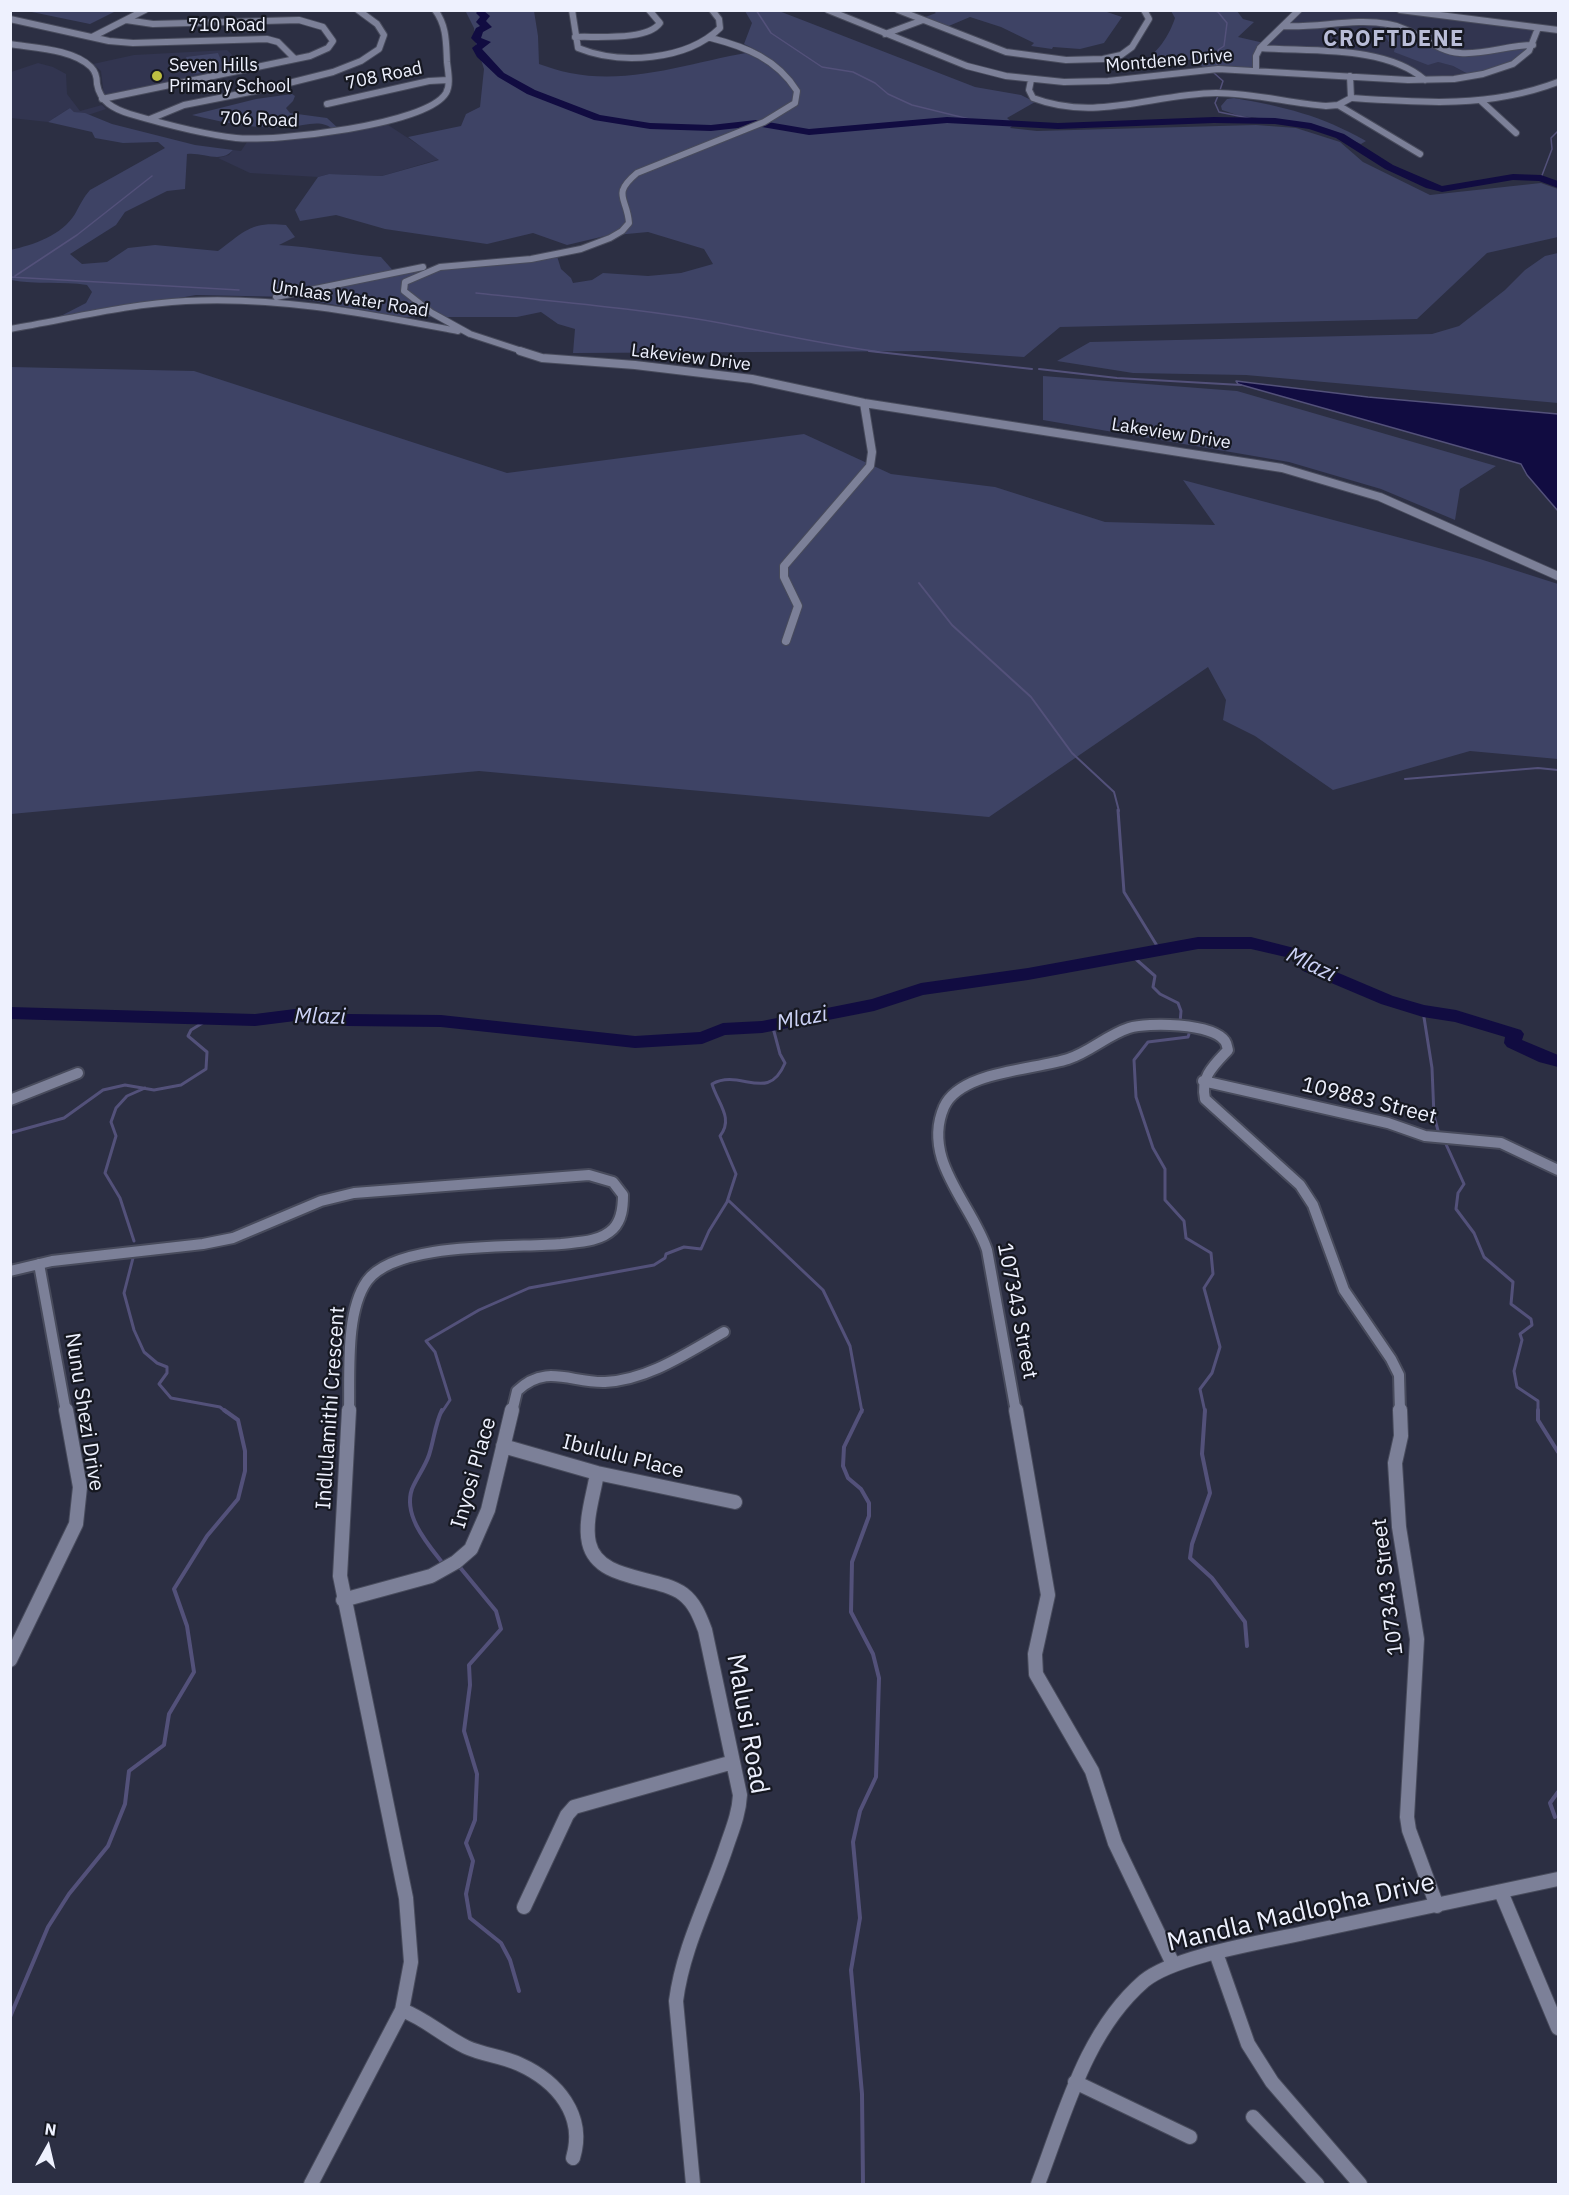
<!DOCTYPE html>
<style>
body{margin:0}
#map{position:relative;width:1569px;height:2195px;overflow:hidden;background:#2c2f43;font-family:"IBM Plex Sans",sans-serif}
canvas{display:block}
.frame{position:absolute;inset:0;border:12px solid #eef1fe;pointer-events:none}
.north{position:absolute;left:18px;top:2117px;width:60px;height:60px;-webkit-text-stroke:4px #161821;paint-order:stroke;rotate:8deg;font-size:16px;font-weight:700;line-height:24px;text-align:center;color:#eef1fe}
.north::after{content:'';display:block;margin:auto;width:21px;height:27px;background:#eef1fe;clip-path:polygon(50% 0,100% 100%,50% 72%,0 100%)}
</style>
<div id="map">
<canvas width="1569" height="2195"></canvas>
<div class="frame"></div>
<div class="north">N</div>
</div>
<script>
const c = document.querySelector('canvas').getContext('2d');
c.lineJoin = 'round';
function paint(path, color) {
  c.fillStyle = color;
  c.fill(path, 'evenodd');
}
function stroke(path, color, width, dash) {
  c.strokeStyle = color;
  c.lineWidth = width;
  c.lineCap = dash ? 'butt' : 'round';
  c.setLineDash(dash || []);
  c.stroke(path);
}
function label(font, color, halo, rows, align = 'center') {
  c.font = font + ' "IBM Plex Sans",sans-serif';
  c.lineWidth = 4.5;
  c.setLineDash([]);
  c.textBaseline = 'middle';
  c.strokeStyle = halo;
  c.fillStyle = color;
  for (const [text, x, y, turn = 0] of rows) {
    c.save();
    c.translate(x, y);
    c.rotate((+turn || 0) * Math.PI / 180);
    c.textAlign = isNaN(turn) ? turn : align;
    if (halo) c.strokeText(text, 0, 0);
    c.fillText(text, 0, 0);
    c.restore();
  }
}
const built = new Path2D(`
 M1299 11H1400L1538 28 1532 45 1460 53 1377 23 1391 46 1396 50 1453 66 1468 74 1425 80 1417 71 1378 57 1260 48Z
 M227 50 247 69 104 96 101 71 93 64 134 55Z
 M38 63 53 67 66 74 67 94 80 111 102 105 106 109 88 115 74 112 70 108 48 122 11 118V72Z
 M385 123 440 159 382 176 329 174 318 177 250 173 218 158 229 155 233 150 241 151 249 139Z`);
const green = new Path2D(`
 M465 10 534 11 538 36 539 64C549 67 559 71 570 73 633 86 696 60 758 51L744 44 752 23 745 11H779L975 87 1021 95 1035 102 1007 118 1014 124 1010 128 1037 131 1256 125 1296 128 1340 142 1363 162 1430 195 1541 183 1558 189V237L1487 253 1417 319 1060 327 1024 357 935 351 573 353 575 329 558 324 541 312 517 317H398L293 297 196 295 53 320 86 303 92 292 87 285C62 281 36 285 11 280L10 250C34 245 62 235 75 214 80 205 83 198 90 190L165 148 158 142 123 143 95 138 92 132 48 122 70 108 74 112 85 113 112 124 195 145 233 150C221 164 203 152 187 154L185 189 167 191 125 212 116 225 70 254 82 264 107 262 128 248 155 245 218 251C245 231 251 221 286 225L295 237 279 245C313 247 347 254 381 257L397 275 455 266 557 256 561 269 571 278 573 283 592 280 603 273 648 276 681 273 713 264 704 249 648 232 605 236 567 245 533 233 487 244 385 229 336 215 300 221 295 210 318 177 329 174 382 176 439 160 408 137 461 126 466 114 480 107 484 69 476 44 474 28Z
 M932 10H1101L1122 17 1104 43 1080 49 1053 47 1052 49 1031 46 1034 43 1001 27 970 17 944 28 920 19 936 13Z
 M27 11 116 10V11L90 24Z
 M1171 11H1237L1243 19 1254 22 1238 37 1264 43 1257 52 1255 70H1205L1196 59 1146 65 1140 62C1157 55 1169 36 1175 18Z
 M1377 23H1388L1452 52 1532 45 1513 64 1468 74 1453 66 1438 62 1428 65 1394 52 1395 47 1391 46Z
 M218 53 225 70 193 74 186 57Z
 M292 94 295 96 293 101 286 108 290 113 327 118 339 129 334 130C321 118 305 126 289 127 253 129 225 123 192 115L256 99Z
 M1234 98C1285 107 1320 115 1366 141L1361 144 1312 124 1240 116 1222 110 1221 106 1227 99Z
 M1558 253V403L1246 375 1133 373 1057 361 1090 342 1432 334 1459 326 1505 290 1525 270 1545 256Z
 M11 367 194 371 507 473 804 434 891 474 995 487 1105 522 1215 525 1183 480 1480 559 1558 584V759L1470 751 1333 790 1255 736 1223 720 1226 700 1208 667 989 817 479 771 11 814Z
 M1043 376 1237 391 1496 466 1460 489 1455 520 1381 489 1289 462 1043 420Z`);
const water = new Path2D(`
 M1236 381 1368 397 1558 414V511L1527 475 1521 464 1238 384Z`);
const streamFar3 = new Path2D(`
 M479 10 481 13
 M756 10 771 33 822 67 853 72 875 83 888 94 912 105 973 120
 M1213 10 1218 12 1227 23 1224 46 1218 50 1225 56 1217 59V65
 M1214 73 1223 81 1220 90
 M1218 96 1215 103 1219 112 1258 120
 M1541 178 1552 149 1551 138 1558 131
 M15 276 77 235 152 176
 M10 277 239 290
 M476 293C559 302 644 309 726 324 777 334 828 345 879 352`);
const streamFar2 = new Path2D(`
 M869 351 1032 369
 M1039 369 1117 378 1241 385
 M919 583 952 625 1031 697 1072 753 1114 792 1119 811
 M1405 779 1538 768 1558 770`);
const streamFar1 = new Path2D(`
 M1118 810 1124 892 1159 949
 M1130 954 1155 976 1153 987 1160 994 1178 1003 1181 1011 1180 1023
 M1423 1011 1432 1068 1434 1116 1439 1134
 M1189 1034 1188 1037 1148 1042 1134 1060 1136 1097 1153 1148 1165 1169V1200L1184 1221 1186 1238 1211 1253 1213 1274 1204 1288 1220 1347 1212 1373 1200 1389 1205 1412
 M10 1133 64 1118 103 1090 125 1085 154 1090 181 1085 206 1069 207 1052 188 1036 191 1030 209 1019
 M1445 1142 1464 1184 1458 1193 1456 1209 1474 1233 1484 1257 1513 1282 1511 1304 1531 1319 1532 1325 1520 1334 1522 1340 1514 1371 1517 1387 1538 1401V1412
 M728 1200 823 1290 850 1346 862 1412
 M134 1241 120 1198 105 1173 116 1136 111 1122 116 1108 127 1096 145 1088
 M133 1258 124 1293 134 1330 144 1352 157 1363 167 1367V1373L159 1384 171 1398 220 1407 226 1412
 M442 1412 450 1400 435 1352 426 1341 479 1310 529 1288 654 1265 665 1258 666 1254 684 1247 701 1249 709 1231 727 1202 736 1174 720 1136C734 1118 718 1104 712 1084 741 1068 768 1104 785 1063L780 1054 772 1024`);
const stream = new Path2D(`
 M862 1410 844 1447 843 1466 848 1478 861 1489 869 1503V1516L852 1562 851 1612 873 1654 879 1678 876 1777 860 1811 853 1842 860 1918 851 1970 862 2094 863 2184
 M1205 1410 1202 1454 1210 1493 1192 1544 1190 1558 1212 1578 1245 1622 1247 1646
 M1538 1410V1420L1558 1452
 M441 1561C426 1542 403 1515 412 1489 417 1477 425 1467 429 1455 434 1440 435 1424 442 1410
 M458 1565 496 1611 501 1629 469 1665 470 1685 464 1731 477 1774 475 1820 466 1843 473 1861 466 1894 470 1918 501 1943 510 1960 519 1991
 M1555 1817 1550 1803 1558 1792
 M10 2017 48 1927 69 1894 108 1846 125 1804 129 1771 164 1745 169 1714 194 1672 187 1626 174 1589 207 1536 238 1499 245 1471V1451L238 1420 224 1410`);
const river = new Path2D(`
 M478 11H484L490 16 486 21 492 27 483 32 481 38 491 42 482 49 504 73 535 90 600 115 650 123 711 125 756 120 809 129 947 117 1058 123 1214 117 1275 118 1311 123 1344 134 1393 165 1442 186 1513 174 1541 175 1558 181V188L1539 181 1513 180 1442 192 1426 188 1385 169 1336 138 1309 129 1275 124 1214 123 1058 129 947 123 809 135 756 126 711 131 650 129 594 120 527 94 498 77 477 57 472 48 477 44 471 38 476 28 480 26 476 22 480 17 476 13Z
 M1198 937H1251L1302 950 1315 963 1393 996 1424 1005 1456 1010 1521 1030 1524 1034 1522 1040 1558 1055V1067L1539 1062 1507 1047 1504 1043 1505 1037 1455 1022 1423 1017 1381 1004 1303 971 1290 958 1251 949H1198L1028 980 923 995 874 1011 762 1033 725 1035 702 1044 635 1048 441 1027 348 1026 295 1021 255 1026 10 1019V1007L255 1014 295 1009 348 1014 441 1015 635 1036 700 1032 723 1023 762 1021 872 999 921 983 1028 968Z`);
const minorFar3 = new Path2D(`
 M572 10 578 48C620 65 686 61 720 28L719 19 712 10
 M828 10 967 66 1006 76 1064 82 1108 81 1218 69 1408 80 1454 79 1483 74 1513 64 1529 51 1538 28
 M898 10 1006 52 1066 60 1103 59 1121 55 1132 47 1149 19 1144 10
 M1400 10 1558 30
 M10 19 109 41 133 43 267 39 278 42 295 59
 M1283 26C1318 28 1354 18 1388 24 1415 28 1433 51 1460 53 1485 55 1508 45 1533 45
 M885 34 923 20
 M92 37 145 10
 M575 37C597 36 647 41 660 23L649 10
 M10 44C34 48 73 49 91 67 96 72 97 78 97 84 100 102 114 109 130 114 164 124 201 134 236 138 274 142 427 125 446 93 451 84 448 72 447 62 446 43 447 26 435 10
 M1260 48C1311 52 1385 45 1425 80
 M1256 70V56L1260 48 1299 10
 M1031 80 1029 90 1033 98C1096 122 1152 94 1216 93 1253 93 1289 103 1326 106L1338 105 1351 98 1350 76
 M1351 98C1422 103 1490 108 1558 82
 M102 99 310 56 328 48 333 41 323 27 299 20 153 24 126 20
 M1481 101 1516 133
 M327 104 429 81 448 80
 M1338 105 1420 154
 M150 119 184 105 265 89 333 72 361 61 379 49 384 35 377 24 358 10
 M276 297 423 267
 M10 329C69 319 127 304 186 301 278 296 368 314 458 331
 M525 352 470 334 432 313 404 291 405 282 440 267 531 259 581 249 610 238 622 231 629 223C627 197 611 195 637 173L764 122 795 103 797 91C777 59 746 47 711 38`);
const minorFar2 = new Path2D(`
 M520 351 542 358 635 365 752 379 864 403 1282 468 1380 497 1558 576
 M786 641 798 606 784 577V566L870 466 872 452 864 403`);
const minorFar1 = new Path2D(`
 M1203 1081 1388 1123 1425 1136 1501 1143 1558 1170
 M10 1100 78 1073
 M39 1264 66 1412
 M10 1271 52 1261 203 1244 233 1238 321 1201 354 1193 589 1175 613 1182 623 1195C623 1207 622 1220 613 1229 600 1242 578 1242 561 1244 514 1248 396 1241 367 1281 345 1312 350 1374 349 1412
 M512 1412 517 1391C546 1363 571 1383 605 1382 648 1380 687 1353 724 1332
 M1016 1412 987 1250C972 1204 921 1160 944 1107 960 1071 1034 1070 1068 1059 1090 1052 1107 1035 1129 1028 1148 1022 1212 1023 1225 1041 1227 1044 1227 1047 1228 1050 1214 1065 1200 1077 1205 1099L1300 1185 1313 1205 1344 1290 1391 1359 1399 1375 1400 1412`);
const minor = new Path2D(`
 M1016 1410 1048 1595 1035 1654 1036 1674 1092 1771 1115 1843 1173 1964
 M1400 1410 1401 1436 1395 1463 1399 1527 1417 1639 1407 1817 1409 1830 1437 1906
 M503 1446 597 1473 735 1502
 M597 1473C594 1494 584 1521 589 1543 598 1582 657 1575 683 1594 695 1603 700 1617 705 1630L740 1795C739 1814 732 1830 726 1848 709 1899 683 1947 676 2001L693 2184
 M343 1600 431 1576 456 1562 471 1549 488 1510 512 1410
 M10 1660 76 1524 80 1487 66 1410
 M1501 1892 1558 2028
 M524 1907 567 1815 574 1807 733 1762
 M1216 1953 1248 2044 1272 2082 1360 2184
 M402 2010C426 2019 443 2036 466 2047 483 2055 502 2056 519 2064 557 2081 586 2115 573 2158
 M1075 2082 1190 2137
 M1253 2117 1317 2184
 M311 2184 402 2010 411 1962 406 1898 340 1576 349 1410
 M1038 2184C1065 2114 1085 2032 1144 1981 1174 1956 1264 1942 1304 1933 1389 1915 1473 1897 1558 1879`);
const markers = [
 [157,76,6,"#bebf42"]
];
const farStreetnames = [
 ["710 Road",227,26],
 ["Montdene Drive",1169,61,-5],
 ["708 Road",384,76,-12],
 ["706 Road",259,120,2],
 ["Umlaas Water Road",350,299,9],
 ["Lakeview Drive",691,358,7],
 ["Lakeview Drive",1171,434,9]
];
const farPoinames = [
 ["Seven Hills",169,66],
 ["Primary School",169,87]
];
const streetNames = [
 ["109883 Street",1369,1101,14],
 ["107343 Street",1017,1311,79],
 ["Indlulamithi Crescent",331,1408,-86],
 ["Nunu Shezi Drive",84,1412,81],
 ["Ibululu Place",623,1457,14],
 ["Inyosi Place",474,1473,-74],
 ["107343 Street",1388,1587,-97]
];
const farDistrictnames = [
 ["CROFTDENE",1394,40]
];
const waterNames = [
 ["Mlazi",1311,965,26],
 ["Mlazi",320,1017,1],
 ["Mlazi",802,1019,-11]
];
const nearStreetnames = [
 ["Malusi Road",747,1724,80],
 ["Mandla Madlopha Drive",1301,1913,-13]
];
paint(built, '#323550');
paint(green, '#3e4365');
paint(water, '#110c41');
stroke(water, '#53517a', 1.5);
stroke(streamFar3, '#53517a', 1.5);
stroke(streamFar2, '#53517a', 2);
stroke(streamFar1, '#53517a', 3);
stroke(stream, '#53517a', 4);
paint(river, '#110c41');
stroke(minorFar3, '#484b5c', 8);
stroke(minorFar2, '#484b5c', 10);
stroke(minorFar1, '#484b5c', 14);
stroke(minor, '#484b5c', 16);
stroke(minorFar3, '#7c8098', 6);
stroke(minorFar2, '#7c8098', 8);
stroke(minorFar1, '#7c8098', 10);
stroke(minor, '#7c8098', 14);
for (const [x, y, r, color] of markers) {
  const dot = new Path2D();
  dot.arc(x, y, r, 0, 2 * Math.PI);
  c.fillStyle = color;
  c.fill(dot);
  stroke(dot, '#161821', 2);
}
label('18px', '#eef1fe', '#161821', farStreetnames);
label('18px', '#eef1fe', '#161821', farPoinames, 'left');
label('21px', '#eef1fe', '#161821', streetNames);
c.letterSpacing = '1.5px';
label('bold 22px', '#b9bdd7', '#161821', farDistrictnames);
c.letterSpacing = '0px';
label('italic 22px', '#cdd3f7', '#161821', waterNames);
label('26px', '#eef1fe', '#161821', nearStreetnames);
</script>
